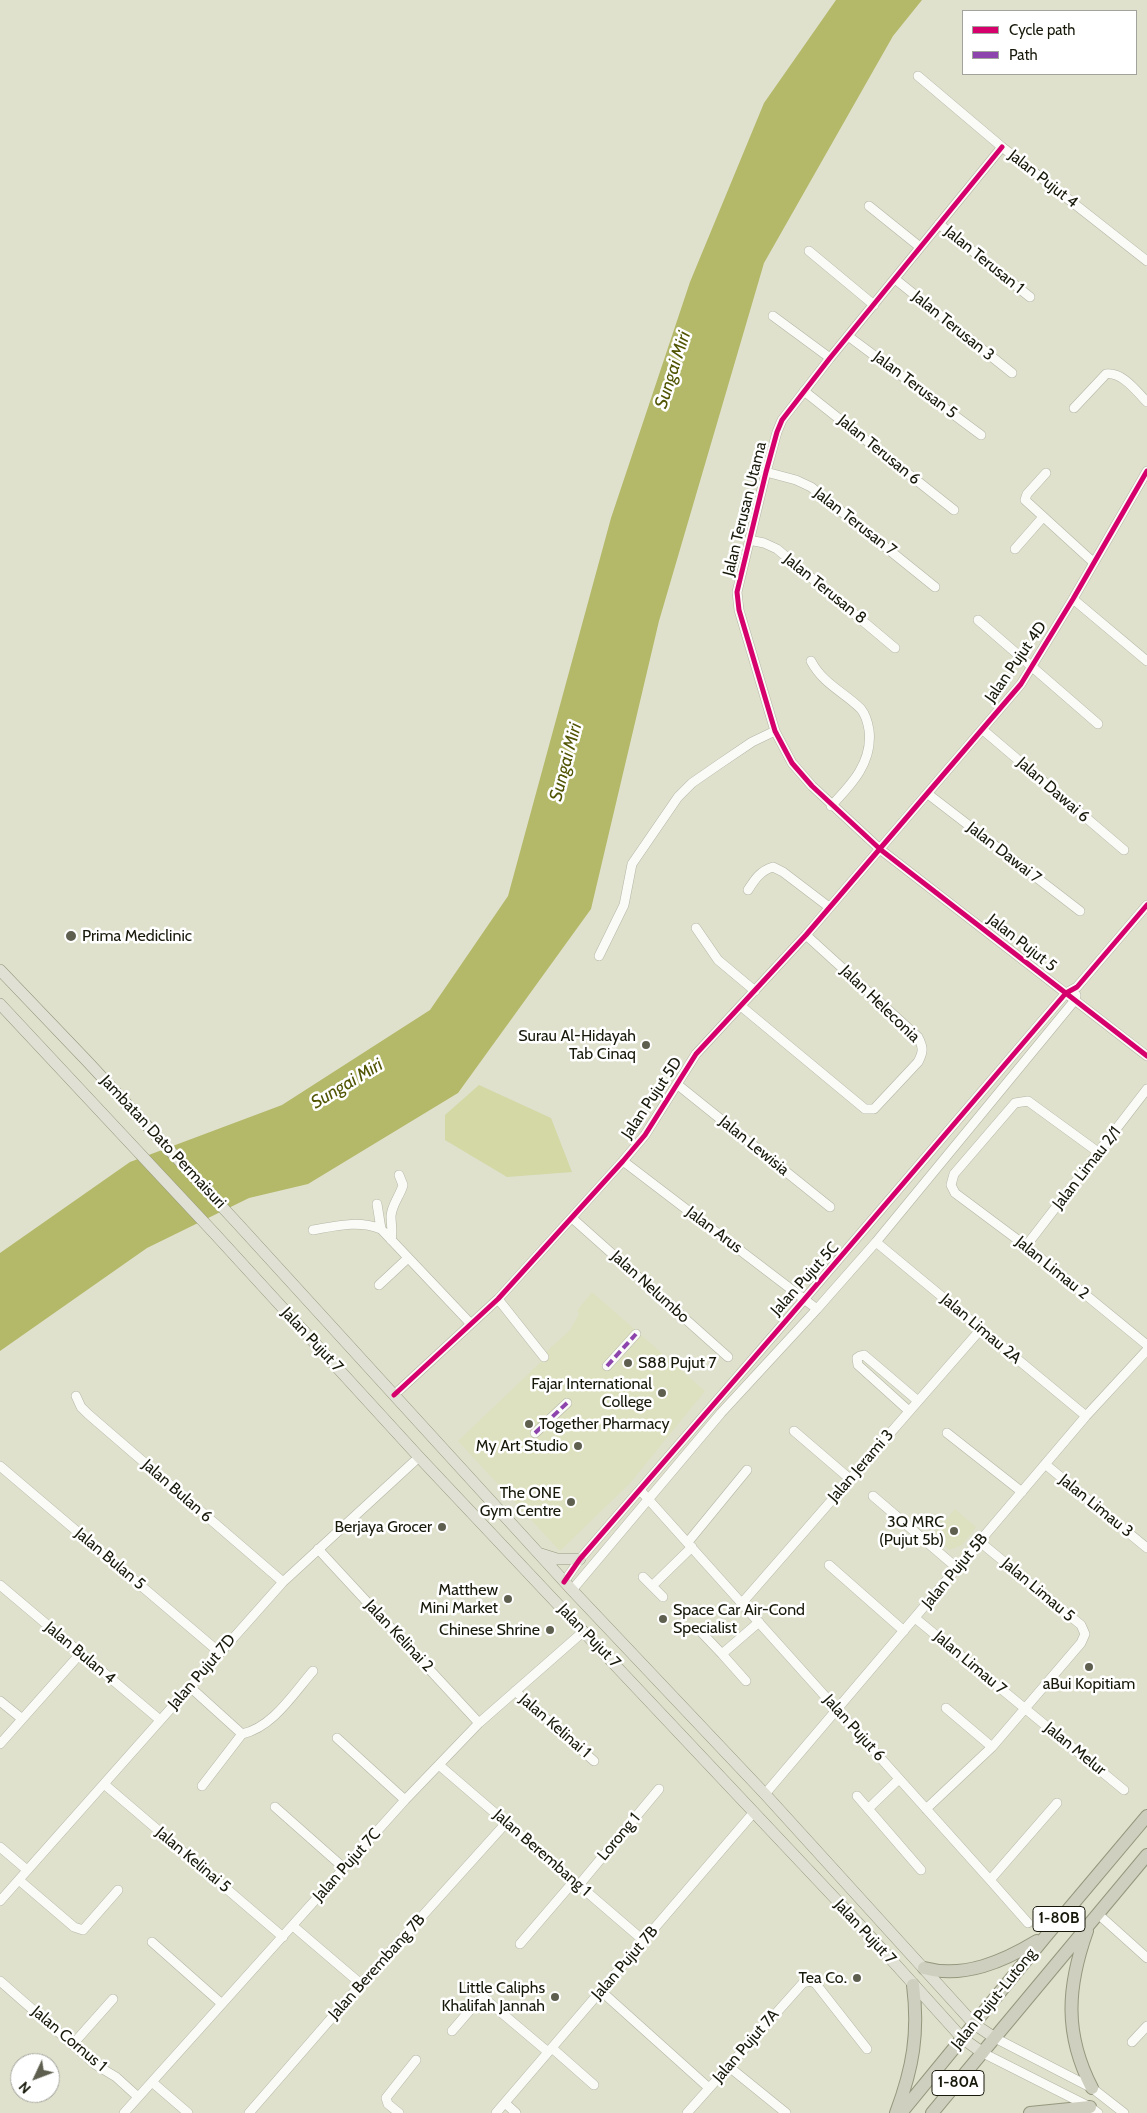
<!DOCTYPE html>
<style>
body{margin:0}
#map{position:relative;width:1147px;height:2113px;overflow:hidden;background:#dfe1cc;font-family:Cabin,sans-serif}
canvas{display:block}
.legend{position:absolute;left:962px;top:10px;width:175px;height:65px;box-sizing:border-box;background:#fff;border:1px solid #a3a39d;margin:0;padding:6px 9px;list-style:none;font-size:15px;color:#18190b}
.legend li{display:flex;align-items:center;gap:10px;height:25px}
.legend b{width:25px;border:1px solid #a3a39d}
.north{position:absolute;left:10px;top:2053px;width:50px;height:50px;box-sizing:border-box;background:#fff;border:1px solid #a3a39d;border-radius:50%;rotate:227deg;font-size:14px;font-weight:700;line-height:20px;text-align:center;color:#18190b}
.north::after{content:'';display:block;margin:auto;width:18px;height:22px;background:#5e5f4f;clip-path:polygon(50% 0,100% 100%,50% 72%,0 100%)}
</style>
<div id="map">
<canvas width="1147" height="2113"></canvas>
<ul class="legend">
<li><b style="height:6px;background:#d6006c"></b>Cycle path</li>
<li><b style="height:6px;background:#8e44ad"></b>Path</li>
</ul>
<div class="north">N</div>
</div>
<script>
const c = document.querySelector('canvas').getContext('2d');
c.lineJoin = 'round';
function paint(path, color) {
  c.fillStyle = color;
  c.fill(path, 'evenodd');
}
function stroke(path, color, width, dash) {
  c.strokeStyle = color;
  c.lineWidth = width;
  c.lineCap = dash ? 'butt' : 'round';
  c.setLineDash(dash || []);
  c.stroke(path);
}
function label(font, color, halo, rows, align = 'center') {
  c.font = font + ' Cabin,sans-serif';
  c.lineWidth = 5;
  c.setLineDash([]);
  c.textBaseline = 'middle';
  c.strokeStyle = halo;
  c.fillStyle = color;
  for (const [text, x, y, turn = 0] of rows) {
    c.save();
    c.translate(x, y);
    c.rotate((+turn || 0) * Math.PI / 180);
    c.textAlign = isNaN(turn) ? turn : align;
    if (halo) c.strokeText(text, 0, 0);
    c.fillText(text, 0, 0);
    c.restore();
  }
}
const built = new Path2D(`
 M592 1292 705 1391 630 1483 560 1551 458 1441 545 1358V1353L570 1330 579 1314 577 1311Z
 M955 1509 976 1527 962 1545 949 1550 932 1536Z`);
const green = new Path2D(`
 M479 1085 551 1118 572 1172 507 1177 445 1140V1115Z`);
const water = new Path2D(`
 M836 0H922L893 36 764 263 659 621 591 909 458 1093 308 1184 249 1198 147 1248 0 1351V1253L130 1162 282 1105 430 1010 508 896 611 518 690 282 764 103Z`);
const minor = new Path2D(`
 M918 76 1002 147 1147 261
 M1002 147 830 358 782 420 777 432 766 472 737 592 739 610 775 731 792 763 812 786 881 850 1147 1056
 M869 206 920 247
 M939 224 1030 297
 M809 251 874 305
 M895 279 1012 373
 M773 316 830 358
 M848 336 981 435
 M804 391 954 510
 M1074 408 1106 374C1123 372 1136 391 1147 402
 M766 472 796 480 811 487 935 587
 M1046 473 1027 494 1025 500 1093 562
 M749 540 764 543 777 549 895 648
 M1015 549 1043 517
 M1073 599 1147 661
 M978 620 1098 724
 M811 661C823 684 844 692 861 709 865 714 868 724 869 730 873 762 852 784 831 806
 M983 730 1124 850
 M928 794 1080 911
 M748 890C755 879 760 871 773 867L783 872 829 907
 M696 928 718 960 755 991
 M599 956 624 905 632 864 678 797 692 783 718 765 752 742 775 731
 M742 1007 865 1109H874L918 1062C924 1051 923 1047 918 1037L806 935
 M678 1085 830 1207
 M1098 1152 1028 1101 1015 1103 954 1174 951 1185 955 1193 1026 1246 1147 1345
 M623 1161 817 1309
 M377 1204 381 1229
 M572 1218 728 1357
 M313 1230C336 1226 358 1220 381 1229L471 1324
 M391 1240C393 1232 391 1224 391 1216 392 1204 400 1196 403 1185L399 1175
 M876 1242 1086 1416
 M1026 1246 1147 1089
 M379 1285 408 1258
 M498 1299 544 1357
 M607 1366 636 1334
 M394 1395 498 1299 623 1161 645 1135 696 1054 806 935 1021 684 1073 599 1147 471
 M76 1396 81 1407 88 1414 283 1582
 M909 1411 858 1365 857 1358 860 1356 864 1355 918 1401
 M794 1431 850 1479
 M535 1433 567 1403
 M947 1433 1022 1492
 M1045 1464 1147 1548
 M0 1466 219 1652
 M640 1490 990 1880 1057 1803
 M873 1496 957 1568
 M688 1542 747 1470
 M318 1549 479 1723
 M829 1565 904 1631
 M643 1577 663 1597
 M564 1582 580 1559C743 1371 905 1183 1066 993L1077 987 1147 905
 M0 1585 160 1720
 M652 1586 692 1547
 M572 1590 721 1413 817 1309 876 1242 1075 1000 1076 995
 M742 1603 981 1329
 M915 1618 1124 1790
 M702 1633 722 1654 759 1622
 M722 1654 746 1681
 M190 1687 242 1734
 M515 1691 594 1761
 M0 1701 21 1718
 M946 1708 992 1747
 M337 1738 405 1800
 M0 1744 80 1654
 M439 1765 644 1941
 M104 1784 283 1937
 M202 1786 242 1734C273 1727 293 1694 313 1671
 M765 1794 1086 1416 1147 1350
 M857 1796 921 1870
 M275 1807 344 1868
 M868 1809 899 1779
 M926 1809 992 1747 1081 1643 1085 1634 1081 1625 980 1542
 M0 1847 27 1870
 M19 1880 74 1927 83 1930 118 1890
 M990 1880 1028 1923
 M579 1885 659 1789
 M0 1901 283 1582 419 1457
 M1098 1914 1147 1958
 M293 1926 361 1984
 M152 1942 222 2004
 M520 1944 574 1881
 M0 1981 96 2065 116 2077 138 2097
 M601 1991 709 2088
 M452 2031 477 2002 484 1998 548 2052
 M995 2038 1092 2088 1124 2113
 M1132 2042 1147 2026
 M73 2044 113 1999
 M552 2048 594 2085
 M983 2053 1090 2107 1098 2113
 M728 2066 786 2113
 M152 2082 188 2113
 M505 2103 516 2113
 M124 2113 405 1800 479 1723 584 1631
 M249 2113 361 1984 506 1823
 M399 2113 388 2104 386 2098 416 2060
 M496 2113 754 1812
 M687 2113 803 1983 811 1981 816 1984 867 2049`);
const major = new Path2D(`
 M0 970 87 1061 238 1224 572 1590 765 1794 974 2024 995 2038
 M0 1004 215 1234 419 1457 861 1926 962 2038 983 2053
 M541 1554 557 1559H580`);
const highway = new Path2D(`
 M1087 1931C1067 1987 1064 2034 1092 2088
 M924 1968C964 1979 1004 1961 1037 1941
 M896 2113C913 2068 919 2033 913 1985
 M901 2113 1046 1936 1147 1816
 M932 2113 1147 1855
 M1030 2113 1090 2107`);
const quiet = new Path2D(`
 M607 1366 636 1334
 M535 1433 567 1403`);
const cycleway = new Path2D(`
 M1002 147 830 358 782 420 777 432 766 472 737 592 739 610 775 731 792 763 812 786 881 850 1147 1056
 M394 1395 498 1299 623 1161 645 1135 696 1054 806 935 1021 684 1073 599 1147 471
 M564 1582 580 1559C743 1371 905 1183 1066 993L1077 987 1147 905`);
const markers = [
 [71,936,6,"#5e5f4f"],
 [646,1045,5,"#5e5f4f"],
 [628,1363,5,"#5e5f4f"],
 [662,1393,5,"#5e5f4f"],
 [529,1424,5,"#5e5f4f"],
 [578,1446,5,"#5e5f4f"],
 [571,1502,5,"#5e5f4f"],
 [442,1527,5,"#5e5f4f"],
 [954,1531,5,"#5e5f4f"],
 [508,1599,5,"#5e5f4f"],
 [663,1619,5,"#5e5f4f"],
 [550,1630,5,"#5e5f4f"],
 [1089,1667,5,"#5e5f4f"],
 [857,1978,5,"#5e5f4f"],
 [555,1997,5,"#5e5f4f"]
];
const shields = [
 [1059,1919,52],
 [958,2083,52]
];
const shieldNames = [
 ["1-80B",1059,1919],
 ["1-80A",958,2083]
];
const streetNames = [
 ["Jalan Pujut 4",1043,179,38],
 ["Jalan Terusan 1",984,260,39],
 ["Jalan Terusan 3",953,326,39],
 ["Jalan Terusan 5",915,385,37],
 ["Jalan Terusan 6",879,450,39],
 ["Jalan Terusan Utama",745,509,-76],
 ["Jalan Terusan 7",855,522,38],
 ["Jalan Terusan 8",825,589,39],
 ["Jalan Pujut 4D",1016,662,-55],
 ["Jalan Dawai 6",1053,790,41],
 ["Jalan Dawai 7",1004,853,38],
 ["Jalan Pujut 5",1022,943,38],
 ["Jalan Heleconia",880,1004,44],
 ["Jalan Pujut 5D",652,1098,-56],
 ["Jambatan Dato Permaisuri",163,1142,47],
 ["Jalan Lewisia",754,1146,39],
 ["Jalan Limau 2/1",1087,1168,-52],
 ["Jalan Arus",714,1230,37],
 ["Jalan Limau 2",1052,1268,39],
 ["Jalan Pujut 5C",805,1279,-48],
 ["Jalan Nelumbo",650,1287,42],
 ["Jalan Limau 2A",981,1329,40],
 ["Jalan Pujut 7",312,1340,47],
 ["Jalan Jerami 3",861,1466,-49],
 ["Jalan Bulan 6",177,1491,41],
 ["Jalan Limau 3",1096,1506,39],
 ["Jalan Bulan 5",110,1559,40],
 ["Jalan Pujut 5B",955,1571,-50],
 ["Jalan Limau 5",1038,1590,40],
 ["Jalan Kelinai 2",399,1636,47],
 ["Jalan Pujut 7",589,1636,46],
 ["Jalan Bulan 4",80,1653,40],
 ["Jalan Limau 7",970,1663,40],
 ["Jalan Pujut 7D",202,1672,-49],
 ["Jalan Kelinai 1",555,1726,41],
 ["Jalan Pujut 6",854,1728,48],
 ["Jalan Melur",1075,1749,39],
 ["Lorong 1",619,1837,-50],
 ["Jalan Berembang 1",542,1853,41],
 ["Jalan Kelinai 5",193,1860,40],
 ["Jalan Pujut 7C",347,1865,-48],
 ["Jalan Pujut 7",865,1932,47],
 ["Jalan Pujut 7B",625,1963,-49],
 ["Jalan Berembang 7B",377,1967,-48],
 ["Jalan Pujut-Lutong",994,1999,-51],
 ["Jalan Cornus 1",69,2039,40],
 ["Jalan Pujut 7A",746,2046,-49]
];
const poiNames = [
 ["Prima Mediclinic",82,936,"left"],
 ["Surau Al-Hidayah",636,1036],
 ["Tab Cinaq",636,1054],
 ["S88 Pujut 7",638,1363,"left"],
 ["Fajar International",652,1384],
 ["College",652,1402],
 ["Together Pharmacy",539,1424,"left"],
 ["My Art Studio",568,1446],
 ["The ONE",561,1493],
 ["Gym Centre",561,1511],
 ["3Q MRC",944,1522],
 ["(Pujut 5b)",944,1540],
 ["Berjaya Grocer",432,1527],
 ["Matthew",498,1590],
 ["Mini Market",498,1608],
 ["Space Car Air-Cond",673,1610,"left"],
 ["Specialist",673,1628,"left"],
 ["Chinese Shrine",540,1630],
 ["aBui Kopitiam",1089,1684,"center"],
 ["Tea Co.",847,1978],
 ["Little Caliphs",545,1988],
 ["Khalifah Jannah",545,2006]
];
const waterNames = [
 ["Sungai Miri",673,370,-72],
 ["Sungai Miri",566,762,-75],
 ["Sungai Miri",347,1084,-31]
];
paint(built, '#dee1bf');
paint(green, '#d3d8a5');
paint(water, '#b4b869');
stroke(minor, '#b4b6a5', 10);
stroke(major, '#95977d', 12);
stroke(highway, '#95977d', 14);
stroke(minor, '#fafaf7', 9);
stroke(major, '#e0e1d4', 11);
stroke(highway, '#cecfbe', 12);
stroke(quiet, '#8e44ad', 4, [8, 4]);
stroke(cycleway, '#d6006c', 5);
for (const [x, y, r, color] of markers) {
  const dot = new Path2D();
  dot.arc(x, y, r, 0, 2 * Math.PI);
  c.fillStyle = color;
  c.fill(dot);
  stroke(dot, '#fff', 2);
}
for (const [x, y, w] of shields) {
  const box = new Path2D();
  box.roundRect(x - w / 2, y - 12.5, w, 25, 4);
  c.fillStyle = '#fff';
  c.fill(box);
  stroke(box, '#18190b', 1);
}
label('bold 15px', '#18190b', null, shieldNames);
label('16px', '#18190b', '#fff', streetNames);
label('16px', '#18190b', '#fff', poiNames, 'right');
label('italic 18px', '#515503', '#fff', waterNames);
</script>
